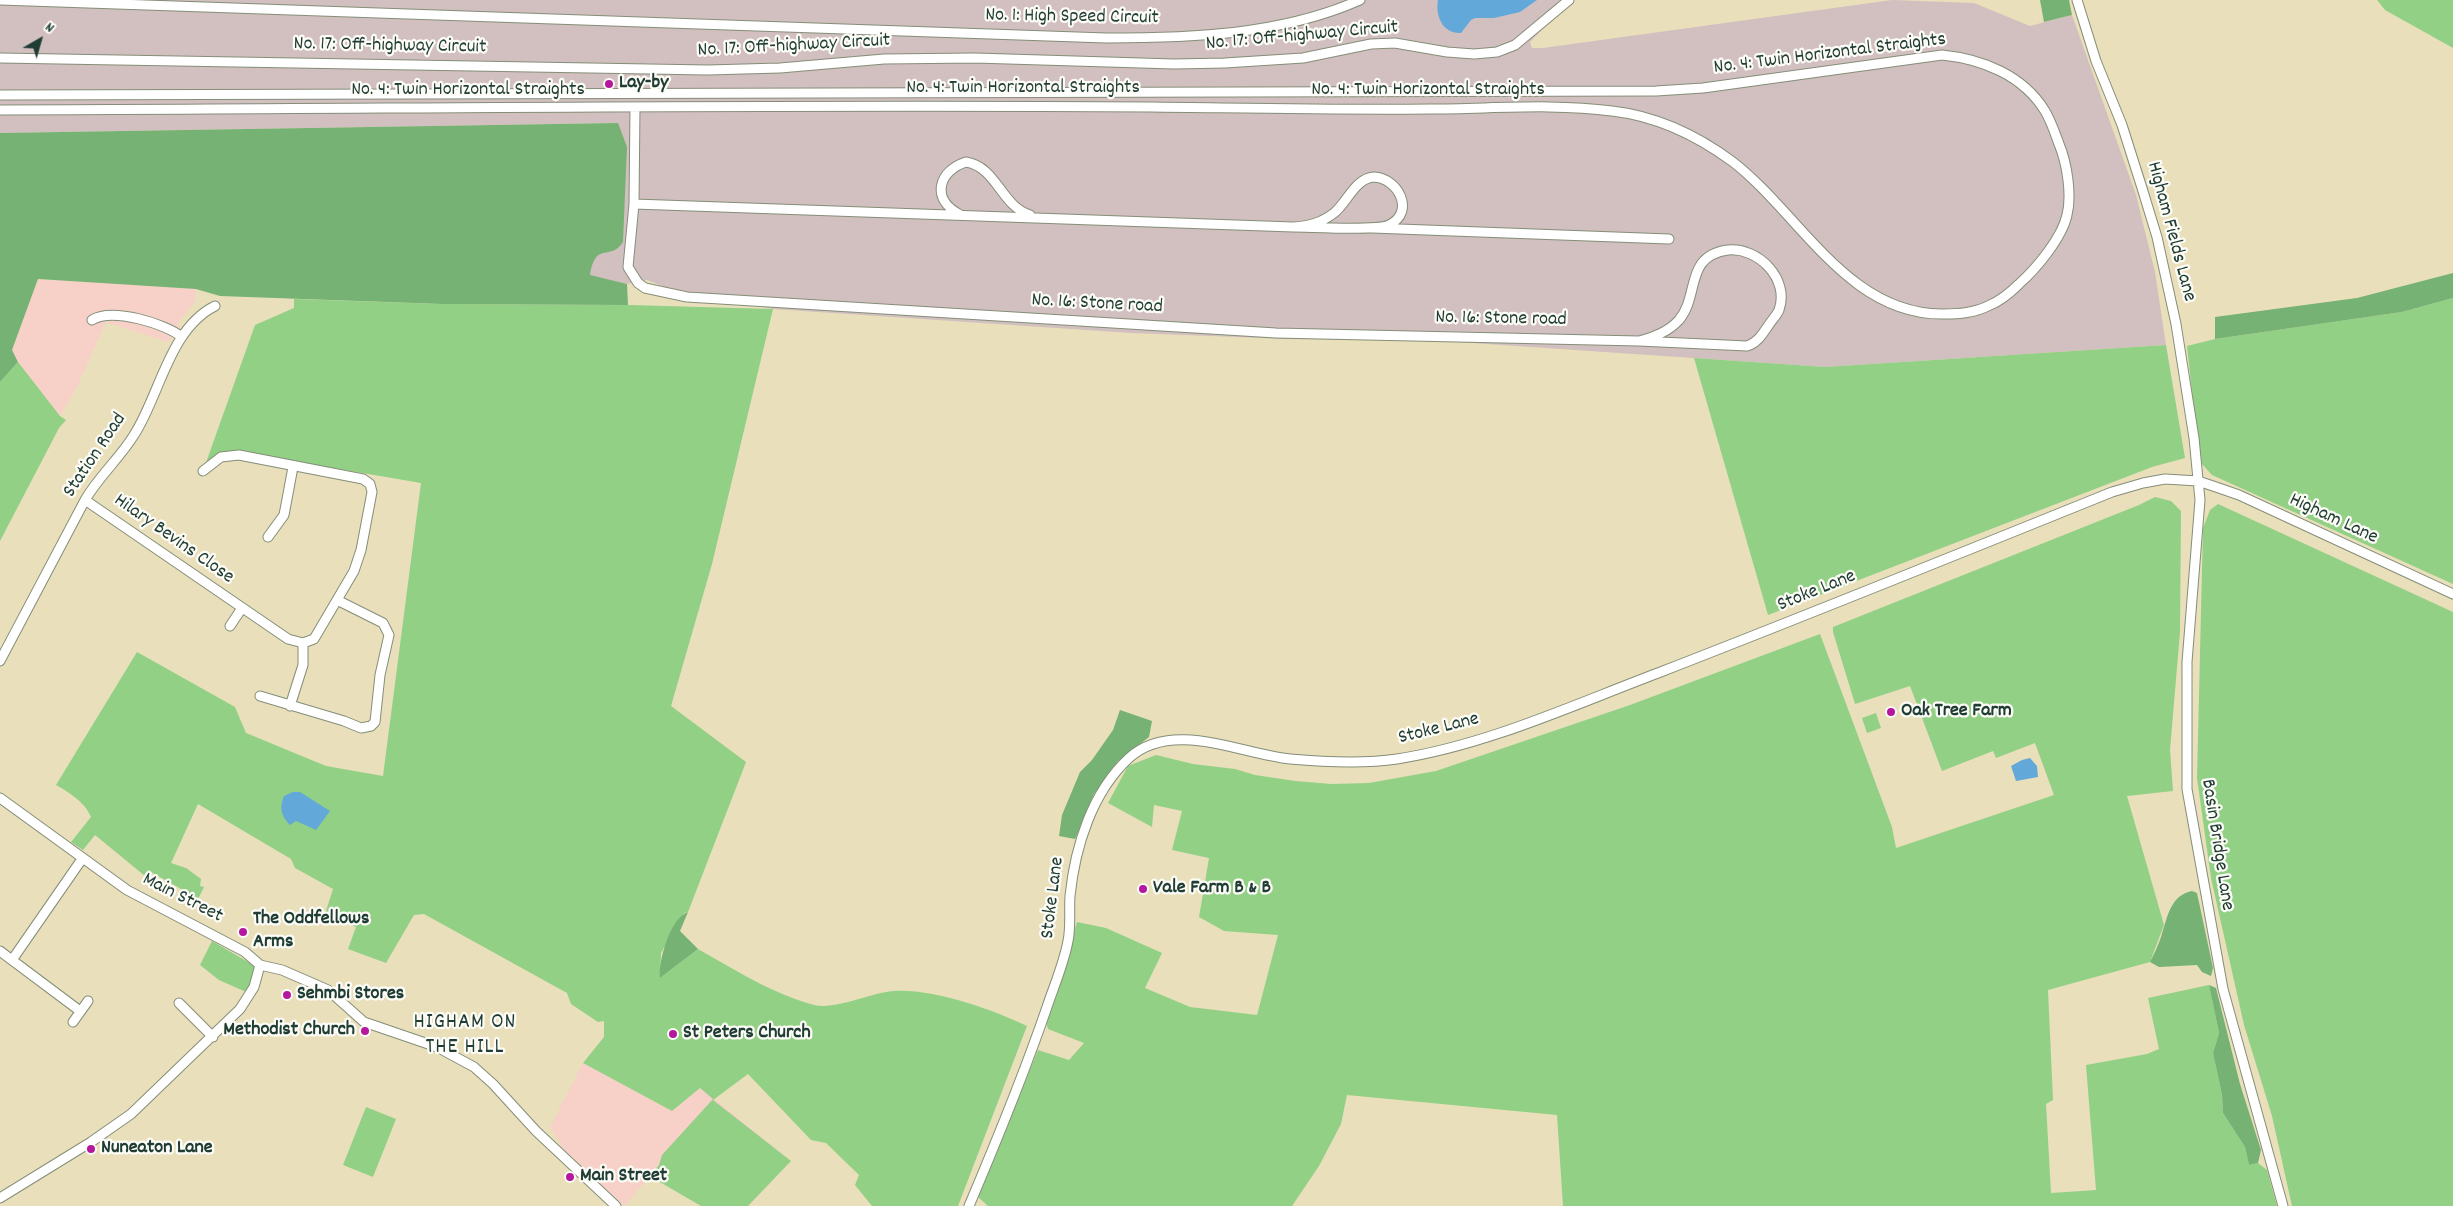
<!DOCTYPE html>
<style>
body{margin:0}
#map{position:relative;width:2453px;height:1206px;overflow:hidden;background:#e9dfbb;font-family:Dekko,sans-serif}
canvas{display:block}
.north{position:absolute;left:15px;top:15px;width:50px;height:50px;-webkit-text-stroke:4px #fdfcf7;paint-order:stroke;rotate:38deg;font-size:14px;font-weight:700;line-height:20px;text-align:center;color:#1f3d34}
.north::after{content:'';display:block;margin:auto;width:18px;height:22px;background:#1f3d34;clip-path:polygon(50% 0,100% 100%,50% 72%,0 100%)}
</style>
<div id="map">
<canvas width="2453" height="1206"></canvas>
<div class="north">N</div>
</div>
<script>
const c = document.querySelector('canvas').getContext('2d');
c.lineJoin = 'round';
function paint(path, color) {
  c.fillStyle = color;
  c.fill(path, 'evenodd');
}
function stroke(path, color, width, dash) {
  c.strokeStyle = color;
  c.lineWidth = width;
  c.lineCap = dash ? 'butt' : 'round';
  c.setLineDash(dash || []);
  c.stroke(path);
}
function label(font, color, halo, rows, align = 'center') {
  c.font = font + ' Dekko,sans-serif';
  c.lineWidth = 4.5;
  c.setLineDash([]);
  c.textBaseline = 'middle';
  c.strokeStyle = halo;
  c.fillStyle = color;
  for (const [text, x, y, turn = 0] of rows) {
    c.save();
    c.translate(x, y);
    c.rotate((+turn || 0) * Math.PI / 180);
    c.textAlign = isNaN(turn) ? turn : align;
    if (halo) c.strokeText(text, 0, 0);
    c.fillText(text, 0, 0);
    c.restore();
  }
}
const built = new Path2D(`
 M38 279 196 289 195 301 177 324 181 329 173 339 171 337 168 342 106 322 77 387 60 416 13 357 12 350Z
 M583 1063 672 1111 701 1088 791 1161 748 1206H701L658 1181 648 1178 625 1206 567 1154 550 1127Z`);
const industrial = new Path2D(`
 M0 0H1571L1530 42 1532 48H1543L1892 0 1974 3 2030 26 2072 15 2136 195 2155 272 2166 345 1825 367 1428 340 1289 339 1131 333 773 309 665 287 647 280 627 284 589 276 592 261 596 256 602 252 613 251 617 123 0 133Z`);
const green = new Path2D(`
 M2377 0H2453V48L2385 10Z
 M2453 298V584L2212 475 2202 464 2198 447 2187 346 2215 339 2402 312Z
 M294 299 442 304 628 305 773 309 712 564 671 706 746 762 688 912 684 913 661 953 660 978 698 949C735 970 773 994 814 1005 836 1010 870 993 893 991 932 988 992 1009 1027 1026L958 1206H872L855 1185 859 1175 826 1143 811 1140 748 1074 713 1100 791 1161 748 1206H701L658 1181 648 1178 659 1165 662 1155 713 1099 700 1088 672 1111 583 1063 604 1037V1021L598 1022 571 1004 567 993 424 914 414 915 386 963 348 949 356 927 325 914 333 889 295 868 291 859 198 804 171 863 186 868 201 879 200 886 204 887 197 901 182 895 183 890 149 871 145 876 95 835 83 850 71 842 91 817C85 802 70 793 56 785L137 652 235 707 246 733 326 766 383 776 421 483 240 452 203 471 255 325 294 308Z
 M2166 345 2185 458 2152 467 1768 615 1694 358 1825 367Z
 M18 362 60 416 66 420 59 428 0 541V382Z
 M2155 497 2171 501 2181 511 2180 632 2170 750 2173 791 2127 796 2164 925 2150 962 2048 990 2053 1100 2046 1104 2051 1193 2096 1190 2086 1065 2147 1054 2159 1049 2148 998 2209 985 2219 1033 2213 1053 2222 1095 2223 1113 2245 1147 2249 1165 2258 1163 2267 1170 2277 1206H1563L1557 1115 1347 1095 1341 1124 1319 1166 1292 1206H988L978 1197 1038 1050 1069 1060 1084 1043 1048 1029 1046 1022 1077 922 1106 928 1162 953 1145 988 1190 1007 1257 1015 1278 935 1224 931 1199 917 1209 858 1172 850 1182 811 1154 805 1152 827 1108 803 1128 766 1156 755 1193 764 1235 769 1255 775 1295 781 1331 784 1369 783 1436 771 1630 705 1820 634 1892 827 1896 848 2054 795 2035 743 1996 758 1993 751 1942 771 1910 686 1855 704 1833 632V627L2139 505Z
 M2218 504 2453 612V1206H2292L2272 1116 2244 1025 2211 878 2197 778 2203 528 2210 510Z
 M1876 713 1881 728 1867 733 1862 718Z
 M212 941 255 966V971L246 992 219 980 200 965Z
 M366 1107 396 1119 373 1177 343 1165Z`);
const forest = new Path2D(`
 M2040 0H2069L2072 15 2044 22Z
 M618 123 627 147 623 242C610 262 596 240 590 275L627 284 628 305 442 304 220 296 196 289 38 279 12 350 18 362 0 382V133Z
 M2453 273V298L2402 312 2215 339V317L2357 298Z
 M1120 710 1152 721 1149 737 1118 761 1094 794 1075 839 1059 836 1062 815 1080 772 1092 760 1113 730Z
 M2192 891 2197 893 2213 968 2211 976 2202 972 2197 965 2159 967 2150 962C2154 954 2158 946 2161 937 2167 919 2170 895 2192 891Z
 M688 912 680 931 698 949 660 978C658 962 670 918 688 912Z
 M2209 985 2216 988 2240 1084 2261 1150 2258 1163 2249 1165 2245 1147 2223 1113 2222 1095 2213 1053 2219 1033Z`);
const water = new Path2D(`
 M1438 0H1537L1520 12 1494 18H1475L1471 20 1461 33C1443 34 1435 16 1438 0Z
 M2030 758 2037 766 2038 777 2016 781 2011 766 2022 760Z
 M293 792H300L330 811 316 830 296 821 290 825C281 816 279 808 284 796Z`);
const street = new Path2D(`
 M0 0 1106 38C1192 38 1281 35 1360 0
 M2077 0 2096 61 2122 125 2142 188 2157 237 2176 324 2194 438 2200 500 2187 662V789L2223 989 2283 1206
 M0 58 708 70 780 68 884 59 975 58 1174 64 1225 63 1303 58 1371 44 1395 43 1447 52 1474 54 1497 52 1515 45 1569 0
 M0 95 1656 91 1703 88 1942 55C1982 59 2023 75 2045 111 2051 121 2055 133 2059 144 2067 163 2072 195 2067 215 2062 238 2036 269 2019 284 2010 293 2002 300 1990 305 1975 313 1959 314 1943 314 1848 315 1800 214 1733 162 1698 136 1656 116 1612 111 1552 103 1490 109 1430 109 1337 110 1244 108 1151 107 768 104 384 109 0 110
 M635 107 634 204 628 267 638 283 645 288 687 297 1276 333 1639 341 1747 346C1757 343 1762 335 1768 326 1771 321 1777 315 1779 310 1790 279 1758 247 1728 250 1684 256 1700 295 1679 320 1668 332 1654 337 1639 341
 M1374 177C1398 178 1416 212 1389 225 1377 231 1311 227 1293 227 1309 226 1321 223 1334 213 1347 203 1355 178 1374 177Z
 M634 204 1293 227
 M959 214C931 199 938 171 966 162 997 167 1001 206 1030 215
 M1372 228 1669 239
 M92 320C112 307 166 324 182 337
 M85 500 288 639 303 643 314 639 354 571 361 550 372 492 370 484 363 479 239 455 221 457 203 471
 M268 537 284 515 293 467
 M230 626 242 608
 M0 661 85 500C99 476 120 458 134 435 160 395 169 329 215 306
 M260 696 344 721 361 728 371 726 375 722 380 675 389 635 383 623 337 600
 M290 706 303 665V643
 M0 798 127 890 245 952 260 965 282 970 328 990 364 1022 437 1047 474 1067 493 1084 536 1131 616 1206
 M0 951 80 1011
 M12 960 82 859
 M179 1003 213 1037
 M73 1022 88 1001
 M0 1198 91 1142 131 1114 240 1009 254 987 260 965
 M969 1206C997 1140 1024 1074 1047 1007 1054 986 1064 963 1068 941 1071 927 1069 911 1070 896 1075 847 1092 792 1129 758 1172 719 1241 754 1290 759 1325 762 1363 764 1397 759 1487 745 1573 705 1658 673 1810 614 1961 553 2112 492L2143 483 2165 479 2198 481 2213 486 2239 495 2453 594`);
const markers = [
 [609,84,5,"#b5179e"],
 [1891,712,5,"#b5179e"],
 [1143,889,5,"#b5179e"],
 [243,932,5,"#b5179e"],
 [287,995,5,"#b5179e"],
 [365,1031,5,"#b5179e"],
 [673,1034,5,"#b5179e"],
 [91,1149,5,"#b5179e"],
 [570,1177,5,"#b5179e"]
];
const streetNames = [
 ["No. 1: High Speed Circuit",1072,18,1],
 ["No. 17: Off-highway Circuit",1302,37,-5],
 ["No. 17: Off-highway Circuit",390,47,1],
 ["No. 17: Off-highway Circuit",794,47,-3],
 ["No. 4: Twin Horizontal Straights",1830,55,-7],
 ["No. 4: Twin Horizontal Straights",1023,89],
 ["No. 4: Twin Horizontal Straights",468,91],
 ["No. 4: Twin Horizontal Straights",1428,91],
 ["Higham Fields Lane",2170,232,75],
 ["No. 16: Stone road",1097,305,3],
 ["No. 16: Stone road",1501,320,1],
 ["Station Road",96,456,-56],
 ["Higham Lane",2333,520,25],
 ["Hilary Bevins Close",173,540,35],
 ["Stoke Lane",1817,592,-22],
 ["Stoke Lane",1439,730,-14],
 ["Basin Bridge Lane",2216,845,81],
 ["Stoke Lane",1054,898,-83],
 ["Main Street",182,899,27]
];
const poiNames = [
 ["Lay-by",619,84],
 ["Oak Tree Farm",1901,712],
 ["Vale Farm B & B",1153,889],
 ["The Oddfellows",253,920],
 ["Arms",253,943],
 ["Sehmbi Stores",297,995],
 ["Methodist Church",355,1031,"right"],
 ["St Peters Church",683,1034],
 ["Nuneaton Lane",101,1149],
 ["Main Street",580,1177]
];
const quarterNames = [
 ["HIGHAM ON",465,1024],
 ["THE HILL",465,1049]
];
paint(built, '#f7d1c8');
paint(industrial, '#d2bfc0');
paint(green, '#92d086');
paint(forest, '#75b273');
paint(water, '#62a9d9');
stroke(street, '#848e78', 11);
stroke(street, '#fff', 9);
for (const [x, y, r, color] of markers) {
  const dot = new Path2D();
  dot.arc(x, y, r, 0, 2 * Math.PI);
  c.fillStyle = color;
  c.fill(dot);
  stroke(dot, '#fdfcf7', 2);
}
label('20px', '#1f3d34', '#fdfcf7', streetNames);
label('bold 20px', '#1f3d34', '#fdfcf7', poiNames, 'left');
c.letterSpacing = '1px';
label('22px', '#1f3d34', '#fdfcf7', quarterNames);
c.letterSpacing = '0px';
</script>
